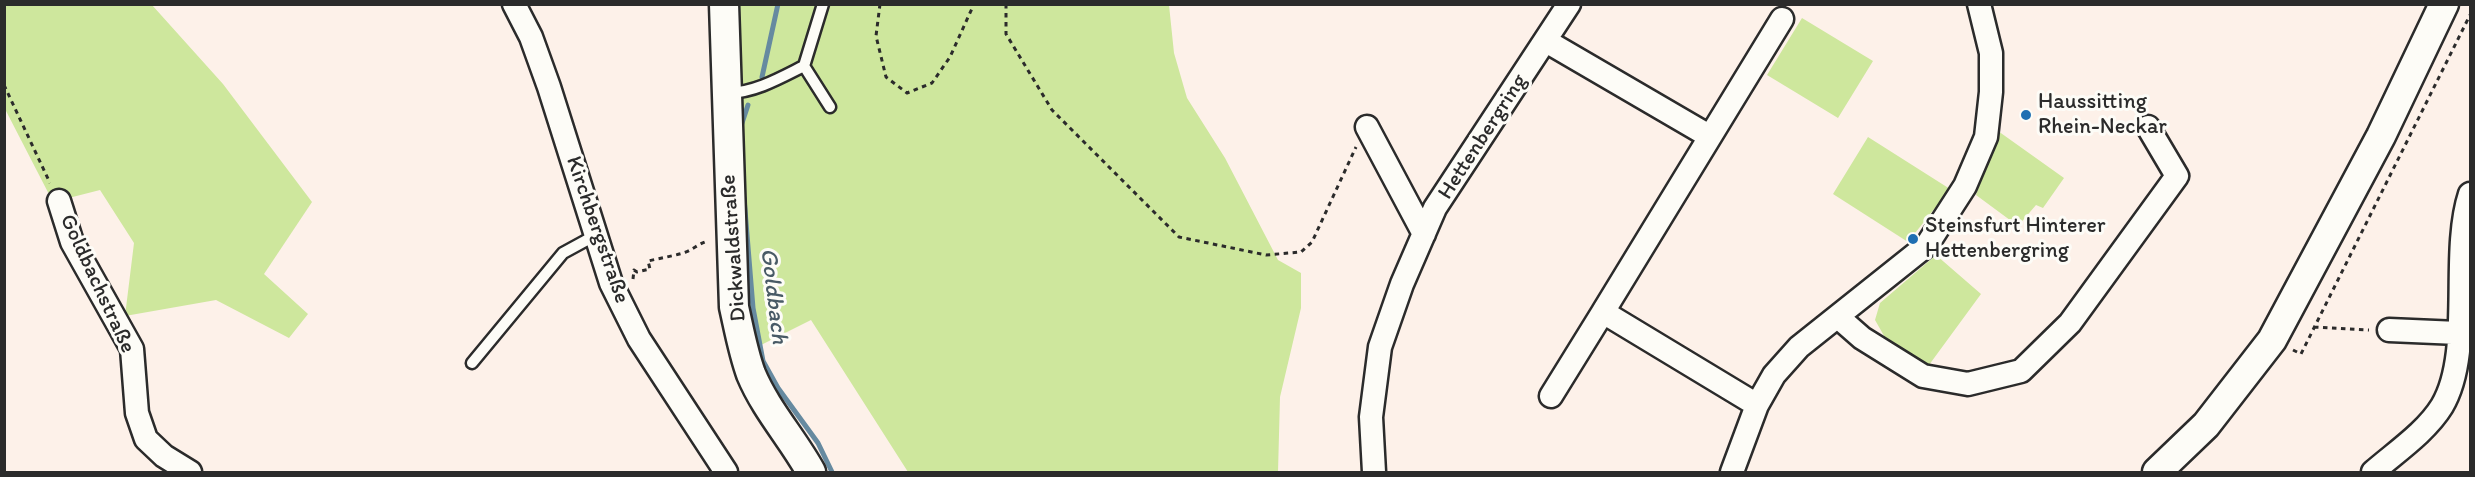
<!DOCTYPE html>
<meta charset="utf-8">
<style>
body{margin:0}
#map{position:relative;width:2475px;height:477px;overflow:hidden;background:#fdf1e9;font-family:Itim,sans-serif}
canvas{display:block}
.frame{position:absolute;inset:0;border:6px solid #2b2b2b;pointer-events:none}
</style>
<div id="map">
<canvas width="2475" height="477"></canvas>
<div class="frame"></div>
</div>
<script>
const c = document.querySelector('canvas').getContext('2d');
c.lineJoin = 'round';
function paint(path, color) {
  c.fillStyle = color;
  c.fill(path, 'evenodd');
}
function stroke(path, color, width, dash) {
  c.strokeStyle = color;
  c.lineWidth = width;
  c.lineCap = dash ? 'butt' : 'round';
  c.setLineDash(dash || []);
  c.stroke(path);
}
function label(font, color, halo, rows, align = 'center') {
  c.font = font + ' Itim,sans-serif';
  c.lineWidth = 6;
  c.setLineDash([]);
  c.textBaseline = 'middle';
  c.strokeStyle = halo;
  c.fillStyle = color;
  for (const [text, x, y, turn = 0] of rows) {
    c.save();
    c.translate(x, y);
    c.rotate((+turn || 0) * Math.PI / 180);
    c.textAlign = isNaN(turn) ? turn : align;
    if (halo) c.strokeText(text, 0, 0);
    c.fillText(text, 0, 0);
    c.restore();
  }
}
const green = new Path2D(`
 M5 5H152L223 84 312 202 264 274 308 314 289 338 216 300 125 316 134 243 100 190 53 202 5 109Z
 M736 5H1169L1174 53 1187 98 1225 158 1278 260 1301 273V308L1280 397 1278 472H908L811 320 755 348 745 298Z
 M1802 18 1873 61 1838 118 1767 75Z
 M1998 131 2064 178 2043 208 2036 205 2018 226 1976 195Z
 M1868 137 1950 189 1908 242 1833 194Z
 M1936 255 1981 294 1929 365 1887 341 1875 320 1880 303Z`);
const stream = new Path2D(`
 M762 77 778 4
 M740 129 748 105
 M744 198 753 308 763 361 778 388 818 443 832 472`);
const path = new Path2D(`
 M880 4 876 36 886 77 907 93 932 83 950 57 974 4
 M1006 4V34L1052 110 1179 237 1266 255 1301 252 1312 242 1356 147
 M4 85 50 183
 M633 279 634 270 637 272 650 269 648 261C661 258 674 256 686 252 695 248 700 243 708 241
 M2314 327 2369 330
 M2293 350 2301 354 2470 15`);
const service = new Path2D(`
 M804 66 830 107
 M729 93C756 92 780 78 804 66L823 4
 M472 363 563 253 596 235`);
const minor = new Path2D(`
 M514 4 531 37 549 87 611 283 639 339 726 472
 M1546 41 1709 136
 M1367 127 1424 234
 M59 201 72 242 132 349 137 413 146 439 164 456 190 472
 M1603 312 1782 19
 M1838 317 1862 338 1923 376 1968 384 2021 371 2070 323 2177 176 2148 127
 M2389 330 2458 333
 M1551 396 1603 312 1757 405
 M1374 472 1371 417 1380 347 1402 284 1435 208 1569 4
 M1732 472 1757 405 1774 375 1799 347 1927 245 1965 186 1986 137 1991 92V53L1979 4
 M2373 472C2396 452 2426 432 2442 406 2474 352 2450 255 2470 194`);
const tertiary = new Path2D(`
 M724 4 734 307C739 329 743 352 751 374 766 410 793 439 811 472
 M2157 472 2206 425 2272 340 2381 136 2444 4`);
const markers = [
 [2026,115,6,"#1f6fb2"],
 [1913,239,6,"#1f6fb2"]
];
const poiNames = [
 ["Haussitting",2038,102],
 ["Rhein-Neckar",2038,127],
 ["Steinsfurt Hinterer",1925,226],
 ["Hettenbergring",1925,251]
];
const streetNames = [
 ["Hettenbergring",1483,137,-57],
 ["Kirchbergstraße",597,230,71],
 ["Dickwaldstraße",734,248,-94],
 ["Goldbachstraße",97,284,65]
];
const waterNames = [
 ["Goldbach",773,296,83]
];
paint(green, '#cee79d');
stroke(stream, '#668aa0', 5);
stroke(service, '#2b2b2b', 15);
stroke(minor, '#2b2b2b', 27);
stroke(tertiary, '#2b2b2b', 33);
stroke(path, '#2b2b2b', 3, [4.5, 4.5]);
stroke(service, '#fdfcf7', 10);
stroke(minor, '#fdfcf7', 22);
stroke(tertiary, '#fdfcf7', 28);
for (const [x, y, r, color] of markers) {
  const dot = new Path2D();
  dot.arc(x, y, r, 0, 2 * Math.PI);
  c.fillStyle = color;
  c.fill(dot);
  stroke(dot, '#fdfcf7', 2);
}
label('22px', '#2b2b2b', '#fdfcf7', poiNames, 'left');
label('22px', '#2b2b2b', '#fdfcf7', streetNames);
label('italic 24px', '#495b66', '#fdfcf7', waterNames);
</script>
